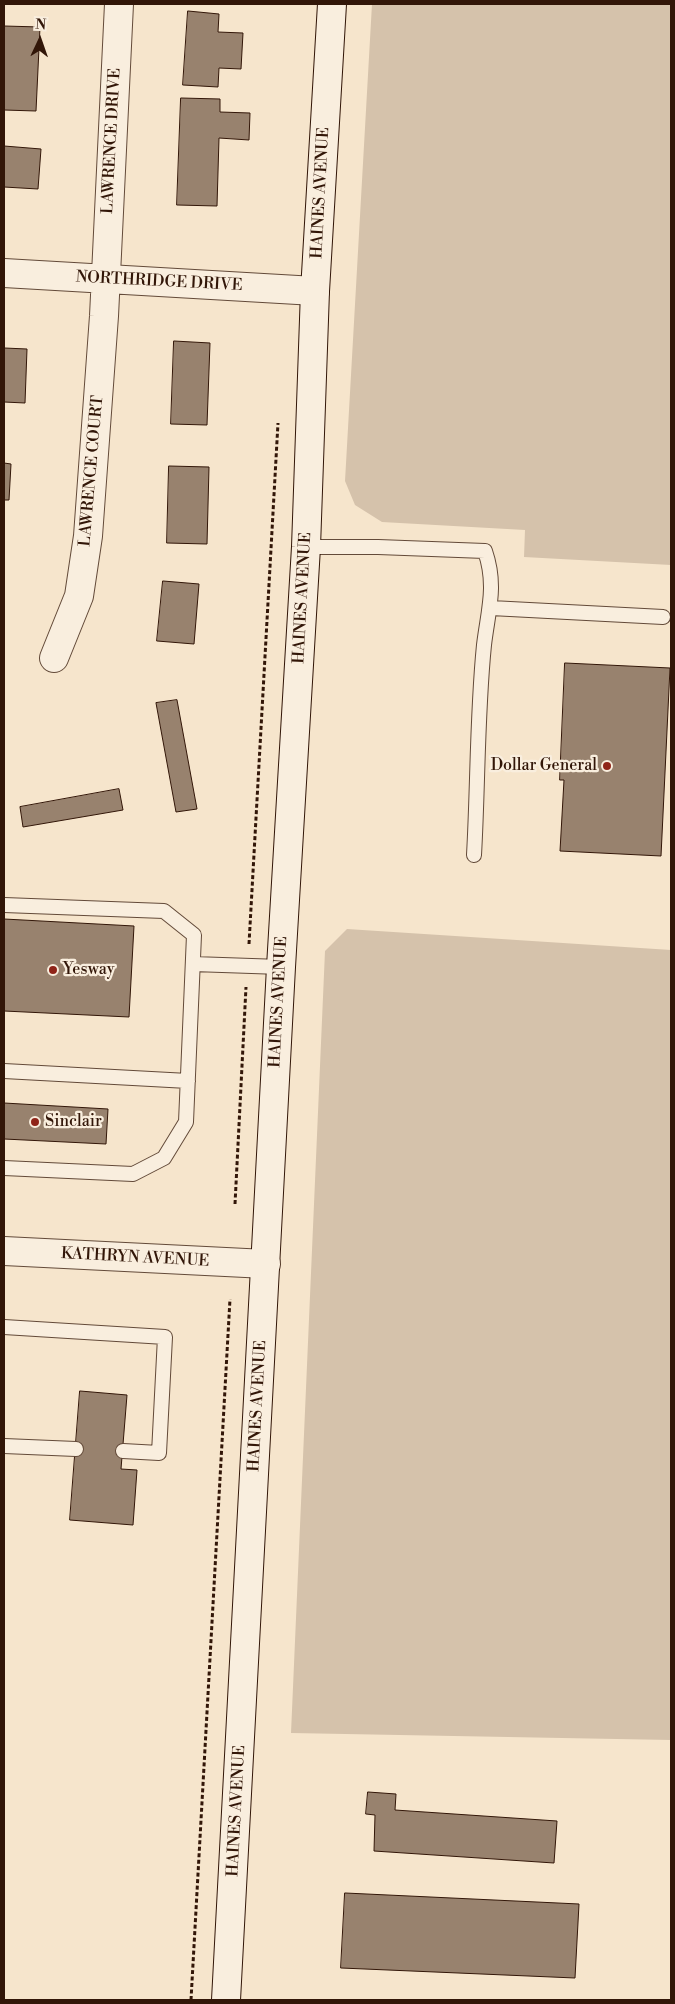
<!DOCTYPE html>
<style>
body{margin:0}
#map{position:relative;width:675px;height:2004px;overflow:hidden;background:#f6e5cc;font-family:"Libre Bodoni",serif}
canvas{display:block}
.frame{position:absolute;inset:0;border:5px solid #321608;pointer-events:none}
.north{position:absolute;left:15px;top:15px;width:50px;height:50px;-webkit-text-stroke:4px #f9eede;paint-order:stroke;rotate:3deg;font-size:14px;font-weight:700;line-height:20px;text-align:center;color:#321608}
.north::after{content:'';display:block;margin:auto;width:18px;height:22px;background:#321608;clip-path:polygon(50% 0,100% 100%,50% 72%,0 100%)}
</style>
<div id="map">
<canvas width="675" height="2004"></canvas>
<div class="frame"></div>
<div class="north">N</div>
</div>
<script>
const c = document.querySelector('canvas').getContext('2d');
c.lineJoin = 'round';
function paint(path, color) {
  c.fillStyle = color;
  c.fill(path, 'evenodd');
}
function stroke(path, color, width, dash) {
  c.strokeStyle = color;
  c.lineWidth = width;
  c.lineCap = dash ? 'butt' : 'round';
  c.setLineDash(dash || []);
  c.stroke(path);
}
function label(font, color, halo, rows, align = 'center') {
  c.font = font + ' "Libre Bodoni",serif';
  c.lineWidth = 4.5;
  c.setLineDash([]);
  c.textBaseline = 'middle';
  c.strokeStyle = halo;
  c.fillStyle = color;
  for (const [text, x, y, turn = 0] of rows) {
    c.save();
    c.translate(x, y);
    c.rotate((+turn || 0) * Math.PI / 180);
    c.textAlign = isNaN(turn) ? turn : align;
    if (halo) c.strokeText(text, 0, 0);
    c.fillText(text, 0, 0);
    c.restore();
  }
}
const green = new Path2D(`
 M372 4H671V565L524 557 525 530 382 522 355 505 345 481Z
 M347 929 671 950V1740L291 1733 325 951Z`);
const building = new Path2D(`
 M188 11 219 14 218 32 243 33 241 69 219 68 218 87 183 85Z
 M4 26 40 27 36 111 4 110Z
 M181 98 220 99V112L250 113 249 140 219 138 217 206 177 205Z
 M4 146 41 149 38 189 4 187Z
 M174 341 210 343 207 425 171 424Z
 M4 348 27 349 25 403 4 402Z
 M4 463 11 464 9 500H4Z
 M169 466 209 467 207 544 167 543Z
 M163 581 199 584 194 644 157 641Z
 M565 663 670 668 661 856 560 851 564 780H560Z
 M177 700 197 809 176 812 156 703Z
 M119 789 123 810 23 827 20 807Z
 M4 919 134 926 129 1017 4 1011Z
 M4 1103 108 1109 106 1144 4 1139Z
 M80 1391 127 1395 121 1469 137 1470 133 1525 70 1520Z
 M368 1792 396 1794 395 1810 557 1821 554 1863 374 1851 375 1815 366 1814Z
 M345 1893 579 1904 575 1978 341 1968Z`);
const path = new Path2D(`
 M249 944 278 423
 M235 1204 246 987
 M191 2000 230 1299`);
const service = new Path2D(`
 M306 547H378L485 551C497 586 488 611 484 645 477 714 478 785 474 855
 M491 608 663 617
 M4 905 164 911 194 935 186 1122 164 1158 133 1174 4 1168
 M193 964 281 967
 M4 1071 188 1081
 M4 1327 165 1337 159 1453 123 1451
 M4 1446 76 1449`);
const minor = new Path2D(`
 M4 273 315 291
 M54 658 79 596 88 536 104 316 119 4
 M4 1251 266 1264`);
const secondary = new Path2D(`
 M226 2000 281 967 306 547 315 291 332 4`);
const markers = [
 [607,766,5,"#8f2418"],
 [53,970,5,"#8f2418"],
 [35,1122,5,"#8f2418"]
];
const streetNames = [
 ["LAWRENCE DRIVE",112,141,-87],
 ["HAINES AVENUE",321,193,-87],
 ["NORTHRIDGE DRIVE",159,282,3],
 ["LAWRENCE COURT",92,471,-85],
 ["HAINES AVENUE",303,598,-87],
 ["HAINES AVENUE",279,1002,-87],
 ["KATHRYN AVENUE",135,1258,3],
 ["HAINES AVENUE",258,1406,-87],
 ["HAINES AVENUE",237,1811,-87]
];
const poiNames = [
 ["Dollar General",597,766,"right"],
 ["Yesway",63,970],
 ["Sinclair",45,1122]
];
paint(green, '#d5c2ab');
paint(building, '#98826e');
stroke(building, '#321608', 1);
stroke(service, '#634a39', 16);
stroke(minor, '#634a39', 30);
stroke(secondary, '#321608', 30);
stroke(path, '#321608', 3, [4, 2.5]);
stroke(service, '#f9eede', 14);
stroke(minor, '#f9eede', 28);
stroke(secondary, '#f9eede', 28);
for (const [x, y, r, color] of markers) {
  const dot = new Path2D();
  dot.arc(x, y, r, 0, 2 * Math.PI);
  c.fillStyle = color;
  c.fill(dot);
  stroke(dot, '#f9eede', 2);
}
label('16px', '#321608', '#f9eede', streetNames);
label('16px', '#321608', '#f9eede', poiNames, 'left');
</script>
